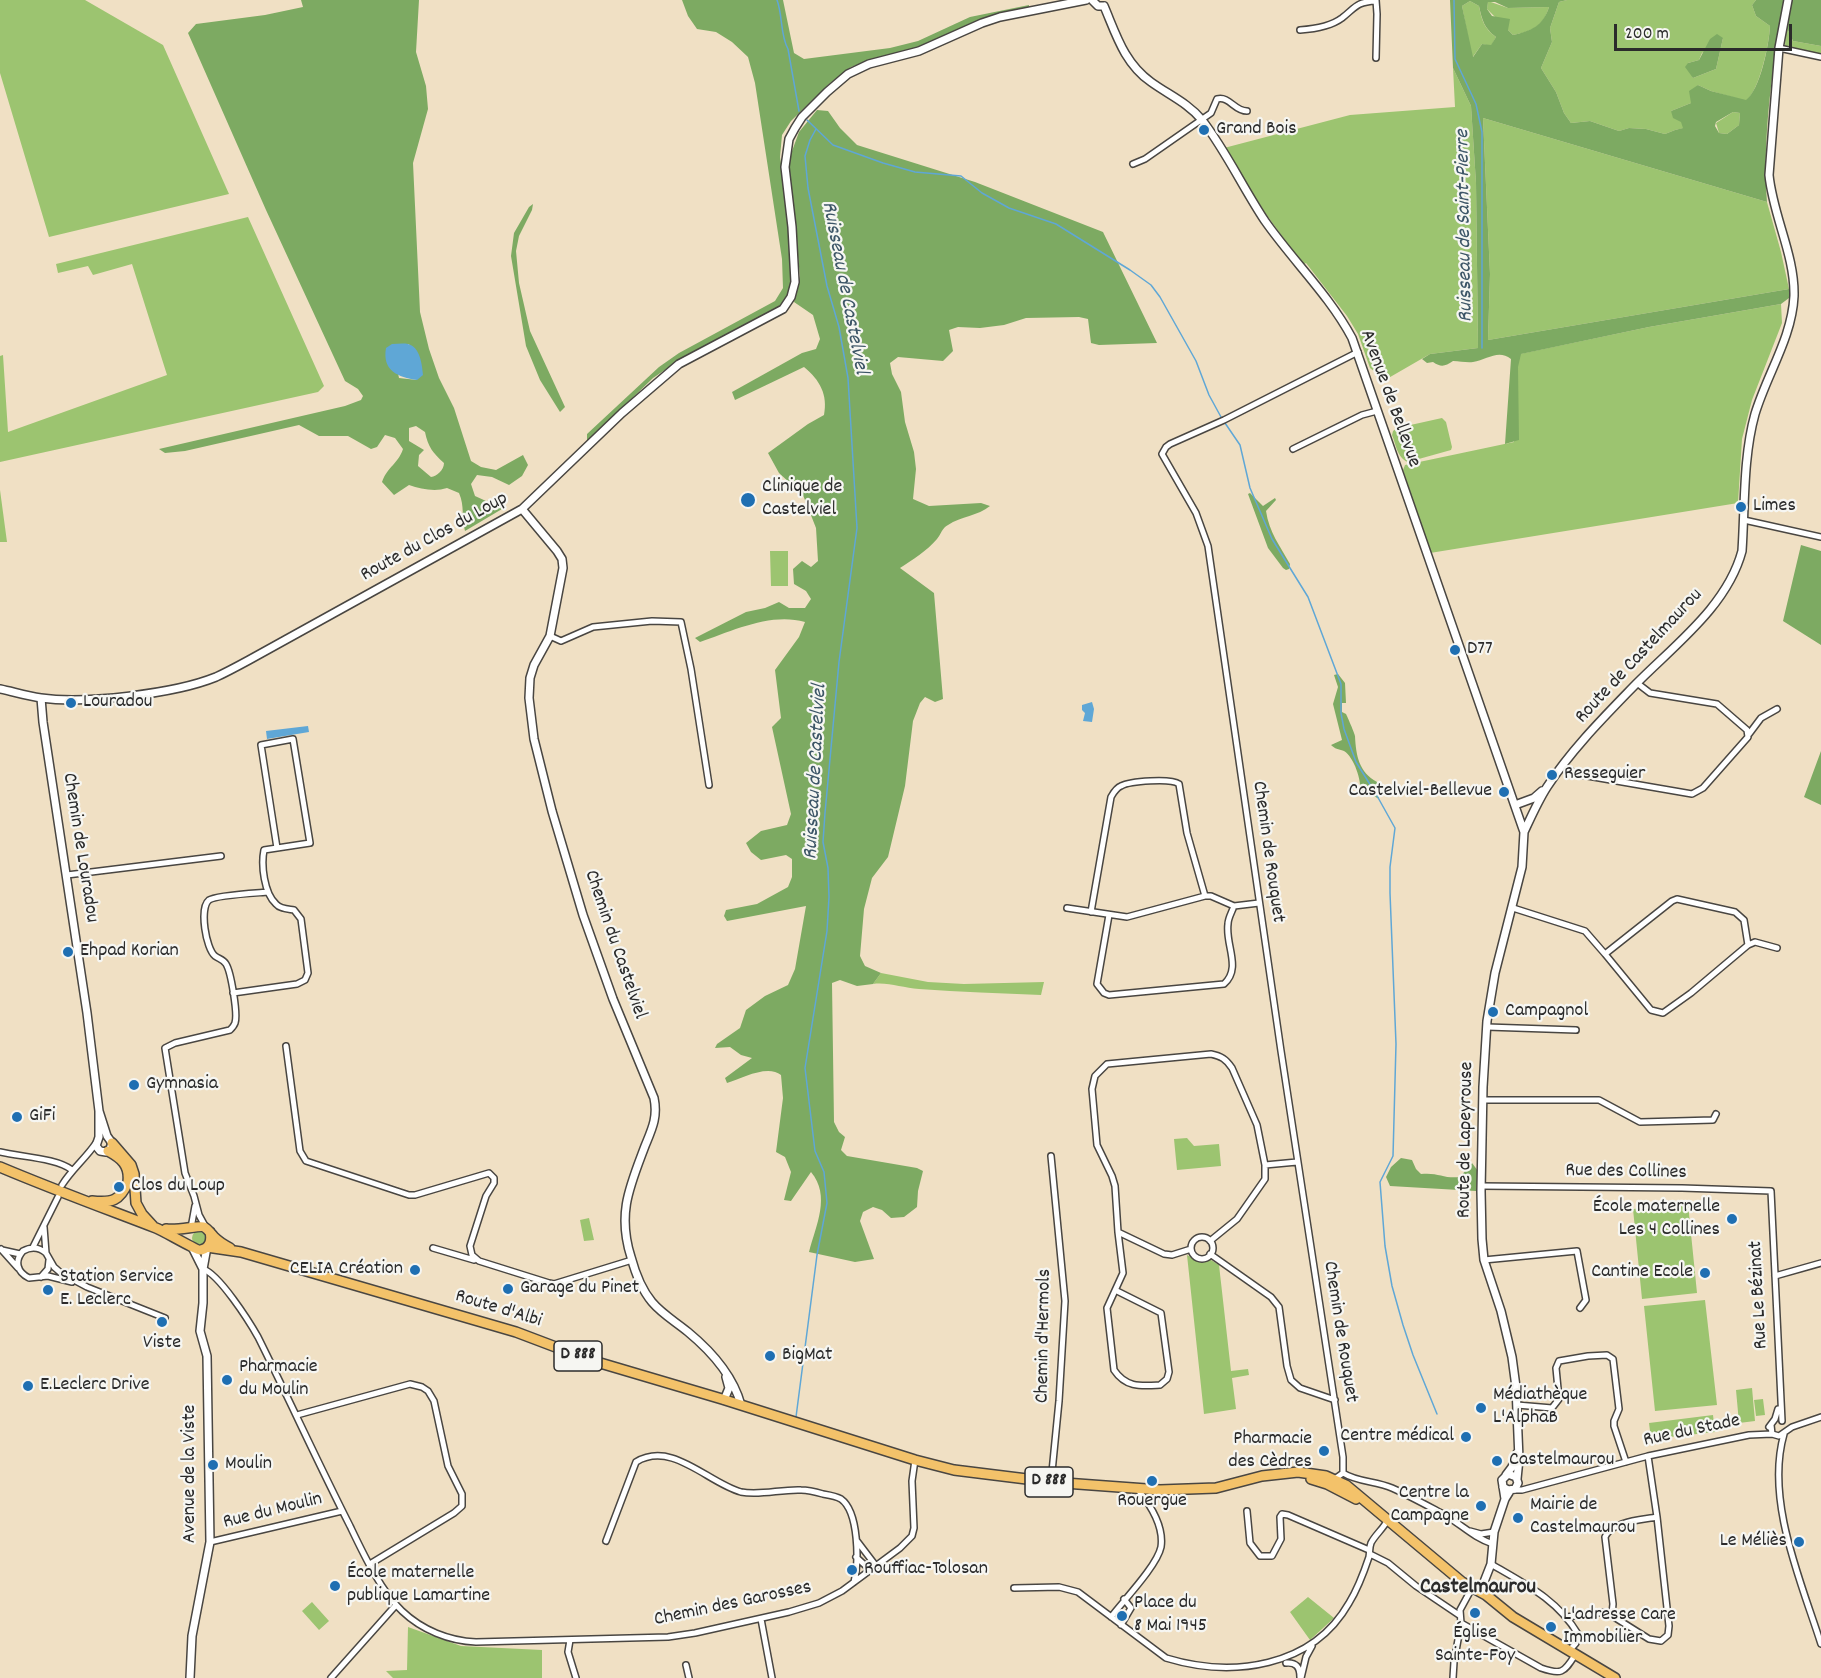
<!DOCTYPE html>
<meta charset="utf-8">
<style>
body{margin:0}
#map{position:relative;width:1821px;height:1678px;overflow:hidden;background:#f0e0c4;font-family:Dekko,sans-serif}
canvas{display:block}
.scale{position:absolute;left:1614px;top:24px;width:178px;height:27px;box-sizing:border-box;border:3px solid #2b2b2b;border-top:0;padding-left:8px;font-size:18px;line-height:21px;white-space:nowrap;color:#2b2b2b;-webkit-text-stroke:4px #f6f6f2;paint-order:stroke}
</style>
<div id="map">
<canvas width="1821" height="1678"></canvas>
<div class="scale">200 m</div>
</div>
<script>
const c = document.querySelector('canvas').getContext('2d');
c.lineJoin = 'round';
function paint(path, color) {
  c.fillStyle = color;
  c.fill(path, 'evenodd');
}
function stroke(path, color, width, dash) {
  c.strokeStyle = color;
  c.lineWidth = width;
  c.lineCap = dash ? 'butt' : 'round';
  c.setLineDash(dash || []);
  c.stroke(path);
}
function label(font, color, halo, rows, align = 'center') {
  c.font = font + ' Dekko,sans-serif';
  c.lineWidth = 4.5;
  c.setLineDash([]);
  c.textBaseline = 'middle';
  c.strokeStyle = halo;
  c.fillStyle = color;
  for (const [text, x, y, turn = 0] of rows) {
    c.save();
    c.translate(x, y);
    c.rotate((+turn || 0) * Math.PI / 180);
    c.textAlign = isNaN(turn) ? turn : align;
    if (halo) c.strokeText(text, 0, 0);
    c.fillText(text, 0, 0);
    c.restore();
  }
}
const green = new Path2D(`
 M0 0H85L163 45 229 194 49 237 0 73Z
 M1567 0H1756L1752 5 1756 16 1770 26C1769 44 1760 89 1746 101L1711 91 1698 85 1691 103 1671 111 1682 122 1684 128 1675 130 1665 134 1646 129 1629 128 1619 131 1590 121 1571 123 1564 113 1556 92 1541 68 1552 42 1550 28 1559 2ZM1723 38 1716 69 1693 78 1688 63 1699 60 1702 53Z
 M1470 1 1479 6C1482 21 1484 28 1496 37L1491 46 1482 44 1472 58 1462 6Z
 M1488 1 1508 8 1549 7C1543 27 1532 31 1513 35L1487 9Z
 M1786 26 1793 41 1821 46V54L1785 46Z
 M1453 68 1471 106 1476 183 1478 348 1430 354 1385 380 1370 368 1358 334 1347 316 1306 263 1303 265 1266 214 1224 148 1350 115 1455 107Z
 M1733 112 1740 113 1739 125 1727 134 1719 133 1716 123Z
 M1483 118 1767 202 1781 252 1789 289 1488 340 1490 274Z
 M248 217 324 386 318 392 0 462V356L3 355 8 432 167 375 132 264 93 275 88 266 58 273 56 264Z
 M1781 304 1782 323 1752 400 1742 439 1738 503 1430 553 1403 470 1405 465 1514 442 1515 355 1649 327Z
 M1442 418 1446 422 1452 447 1451 450 1408 462C1397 458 1396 444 1392 435L1393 431 1397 428Z
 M0 490 7 542H0Z
 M770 551H788V586H771Z
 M881 973 928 982 964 984 1044 982 1041 995C1001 993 960 992 919 989 903 988 888 982 873 984Z
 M1187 1138 1194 1146 1219 1144 1221 1166 1177 1170 1174 1139Z
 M1688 1204 1697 1293 1642 1299 1633 1209Z
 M589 1218 594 1240 584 1241 580 1220Z
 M192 1238a7 7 0 1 1 14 0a7 7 0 1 1-14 0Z
 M1187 1255 1198 1261 1211 1260 1219 1265 1231 1371 1248 1369 1249 1375 1232 1378 1236 1409 1204 1414Z
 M1705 1300 1717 1405 1655 1411 1644 1306Z
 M1752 1388 1755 1421 1739 1423 1736 1390Z
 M1763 1399 1765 1415 1756 1416 1754 1400Z
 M1713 1415 1715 1432 1651 1439 1649 1423Z
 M1308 1597 1334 1618 1310 1640 1290 1612Z
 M312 1602 329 1621 319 1630 302 1611Z
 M408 1627 461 1646 542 1650V1678H393L386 1671 407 1670Z`);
const forest = new Path2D(`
 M301 0H419L416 52 426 86 428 109 413 163 420 312 429 349 439 378 454 408 471 461 481 467 496 470 523 455 528 465 522 476 509 485 492 477 477 475 471 484 475 496 486 501 498 500 502 509 465 531C461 516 465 507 459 493L447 488C435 492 421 489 409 485L394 495 382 482C388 466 398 464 403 449L395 438 385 435 377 447 371 449 348 436H319L299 425 185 451 165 453 159 449 345 406 361 400 363 396 358 389 345 381 266 210 188 33 196 24 265 15 303 7ZM392 344H409L417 380 399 378ZM416 426 425 432C428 447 433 453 444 463 444 470 437 476 431 477L418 466 419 455 424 450 409 441V428Z
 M682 0H783L794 53 804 59 890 48 918 41 970 17 1029 5V9L915 49 865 62 851 67 829 84 791 121 782 135 780 157 792 240V285L785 302 772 311 678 361 653 378 587 442V434L659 367 679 353 775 301 783 288 782 259 755 83 748 57 732 42 716 32 697 29 688 16Z
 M1450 0H1567L1559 2 1550 28 1552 42 1541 68 1556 92 1564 113 1571 123 1590 121 1619 131 1629 128 1646 129 1665 134 1675 130 1683 128 1681 122 1673 118 1671 111 1691 103 1689 91 1698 85 1711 91 1746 100C1760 90 1769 45 1770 26L1756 16 1752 5 1756 0H1784C1773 64 1762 137 1767 202L1483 118 1490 274 1488 340 1789 289V298L1781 304 1649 327 1521 354 1518 367 1519 440 1505 444 1511 359C1498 349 1487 360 1473 362 1467 363 1460 361 1453 361 1445 366 1442 368 1433 362L1427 363 1422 359 1430 354 1478 348 1476 183 1471 106 1453 68ZM1470 1 1479 6C1482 20 1484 28 1496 37L1491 45 1482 44 1473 57 1462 6ZM1488 2H1495L1508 8 1549 7C1543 26 1531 31 1513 35L1508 30 1510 19 1492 16 1487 9ZM1733 112 1740 113 1739 125 1727 134 1719 133 1715 126 1716 122Z
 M1791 0H1821V46L1793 41 1786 26Z
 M1717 34 1723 38 1716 69 1693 78 1685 67 1688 63 1699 60 1710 39Z
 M817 110 828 111 840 128 857 145 975 182 1103 232 1157 343 1099 345 1091 343 1088 319 1079 317 1026 318 1004 325 980 328 958 327 949 330 953 351 943 361 898 357 890 363 892 374 901 392 905 422 914 452 916 469 913 499 929 506 981 503 990 506C978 516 961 516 948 525 942 528 941 534 937 539 927 551 912 560 900 568L934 593 943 699 935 702 925 697 920 703 913 721 905 786 888 857 872 878 864 909 860 956 865 966 881 973 873 984 857 986 840 980 832 983 834 1122 839 1132 845 1137 841 1150 847 1156 917 1168 923 1171 918 1191 917 1207 904 1217 891 1218 882 1210 873 1207 863 1212 860 1221 874 1259 855 1262 809 1252C816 1225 831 1196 811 1172L791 1201 784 1200 791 1172 785 1157 776 1152 783 1098 781 1075C768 1064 742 1078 727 1083L725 1078 752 1058 741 1055 730 1047 715 1048 717 1044 740 1028 746 1010 765 996 788 985 795 969 806 906 727 921 724 916 726 910 757 904 788 887 792 877V859L786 855 761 860 751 852 746 843 761 831 787 825 791 814 772 727 781 718 775 670 799 637 805 622C771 612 732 631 700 642L695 638 746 612 765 608 779 602 789 608H805L811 599 806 591 794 584 793 569 802 561 811 567 818 561 816 528 803 495 779 473 768 453 808 424 824 415C828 395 820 380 804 367L735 400 732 392 802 353 816 349 820 339 813 315 794 302 800 276 788 162 799 132Z
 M533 204 532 210 519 236 516 251 519 283 530 331 565 407 560 412 540 380 526 346 511 256 514 233 529 207Z
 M1250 493 1263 506 1275 498 1276 500 1266 511C1269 532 1280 546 1290 564L1289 569 1286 570 1283 568 1268 548 1248 494Z
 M1801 545 1821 551V645L1783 621Z
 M1338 674 1345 683 1346 703H1342V712L1346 714C1347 716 1355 734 1355 736 1356 756 1359 772 1377 782L1379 799 1372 795H1351L1360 792C1362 781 1354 757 1344 751 1338 749 1335 749 1331 745L1342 740 1333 704 1338 687 1334 675Z
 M1821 751V805L1804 797Z
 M1401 1158 1412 1160 1416 1169 1421 1174C1438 1172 1444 1179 1460 1177L1472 1163 1478 1171 1476 1191 1390 1186 1386 1177 1391 1167Z`);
const water = new Path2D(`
 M392 344C397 344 403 343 408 344 420 347 422 364 423 375L417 380C398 377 382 371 386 348Z
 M1092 702 1094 709 1092 722 1083 721 1085 713 1082 710V705Z
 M308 726 309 732 267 739 266 731Z`);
const stream = new Path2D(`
 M777 0C783 16 780 35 788 49L799 111
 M1454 0 1455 59 1476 104 1482 132V348
 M807 120 833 145 883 163 915 172 961 176 982 193 1009 208 1056 224 1130 270 1151 285 1160 297 1196 361 1209 395 1221 417
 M1225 423 1240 445 1250 488 1272 539 1308 597 1341 684V713L1344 729 1356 762 1376 794 1395 828 1390 867V893L1396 1044 1393 1156 1380 1182 1385 1246 1392 1286 1403 1325 1413 1355 1437 1414
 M796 1417 817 1255 827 1203 824 1172 815 1151 805 1068 827 931 829 897 828 868 823 842 825 813 839 662 857 528 848 378 839 327 827 286 808 188 805 156 810 140 816 129`);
const minor = new Path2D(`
 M1376 0 1377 14 1376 58
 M1300 30C1314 29 1330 27 1342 18 1356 7 1356 2 1376 1
 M1779 48 1821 57
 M1133 164 1145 159 1211 113 1217 99C1230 96 1234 111 1247 111
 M1293 449 1362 415 1377 411
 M1744 520 1821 537
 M550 636 561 641 593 627 652 621 681 622 691 669 709 785
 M1749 734 1761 718 1777 709
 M1563 766 1576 774 1692 794 1703 788 1748 737 1747 730 1717 704 1650 693 1637 683
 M67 875 221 856
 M1067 908 1127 917 1205 896H1211L1234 906 1259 903
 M1513 908 1585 931 1605 954 1672 901 1677 899 1735 912 1744 920 1748 945 1691 993 1663 1013 1651 1010 1605 954
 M1091 912 1111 797C1114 792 1116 788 1121 786 1130 781 1171 778 1179 784L1187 833 1205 896
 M1109 915 1097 984 1104 993 1109 995 1224 984C1242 968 1225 945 1228 924 1228 918 1232 912 1234 906
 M1748 945 1755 942 1777 948
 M233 993 297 984 305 980 308 973 301 919 294 910C288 909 280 909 276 904 264 893 261 865 264 850L310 843 293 739 261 745 277 848
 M1487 1027 1576 1030
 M286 1046 300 1151 306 1161 409 1195H415L489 1173 494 1178V1183L486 1196 470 1246 472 1255 479 1261 549 1283 554 1284 632 1260
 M1483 1100H1599L1640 1122 1713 1120 1716 1114
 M0 1152C21 1157 57 1158 72 1170
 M1051 1156 1065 1301 1059 1401 1051 1482
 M62 1185C72 1169 86 1158 96 1143
 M1481 1186 1682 1188 1771 1191 1782 1421
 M205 1226 199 1215 194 1196 185 1173 165 1048 175 1043 230 1030C232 1028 234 1026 235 1023 238 1014 231 972 226 964 223 959 219 959 215 956 206 949 199 908 209 900 216 895 257 893 268 892
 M44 1227 46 1253 54 1267 61 1273 87 1287 165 1318
 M191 1228 195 1206
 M1191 1248a11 11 0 1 1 22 0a11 11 0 1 1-22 0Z
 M1210 1241 1237 1219 1265 1179V1165
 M33 1247 58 1197
 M433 1248 474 1260
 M1 1249 18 1268
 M1191 1249 1172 1255 1164 1254 1118 1232 1115 1186 1112 1176 1097 1145 1092 1089 1095 1076 1107 1064 1211 1054C1221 1056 1226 1059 1232 1068L1257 1125 1265 1165 1297 1162
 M2 1250 20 1254
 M46 1253C39 1247 32 1246 23 1251 14 1261 17 1272 29 1278L48 1276 72 1282
 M1210 1254 1271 1297 1279 1307 1287 1366 1291 1380 1300 1388 1335 1400
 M1484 1260 1577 1251 1586 1300 1580 1308
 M203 1269C219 1274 249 1321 258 1337 289 1399 318 1463 350 1526 362 1551 381 1592 402 1611 422 1630 449 1641 476 1642L668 1637 695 1633 789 1612 819 1603 842 1591 900 1548 912 1536 914 1528 912 1481 915 1460
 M1775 1276 1821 1263
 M41 1277 48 1269 49 1260
 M1117 1291 1161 1313 1169 1372 1167 1379 1160 1385C1141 1386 1126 1388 1114 1370L1107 1308 1123 1273 1118 1232
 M1517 1405 1552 1408 1559 1399 1556 1368 1559 1361 1588 1356 1607 1355 1613 1359 1619 1409 1614 1421V1426L1626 1462
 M297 1415 410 1384 422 1387 428 1391 434 1401 448 1466 462 1494V1506L454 1513 370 1564
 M1771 1425 1772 1434 1779 1436 1792 1427 1821 1417
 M1769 1427 1775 1419 1778 1409
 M1784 1434C1765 1500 1801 1581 1821 1644
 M1343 1473C1357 1482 1376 1481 1392 1488 1410 1496 1428 1506 1445 1515 1462 1525 1474 1538 1493 1544
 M1337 1483 1336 1478 1343 1473V1457L1281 1051 1208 546 1196 513 1162 454 1166 447 1170 444 1224 420 1358 352
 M1513 1490H1522L1648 1456 1749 1435 1772 1434
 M1247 1511 1250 1543 1260 1556H1272L1281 1539 1280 1517 1282 1514 1288 1515 1369 1550
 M1470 1531 1481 1534 1494 1532
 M606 1541 636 1462C672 1440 708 1483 741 1492 760 1496 781 1489 801 1490 808 1490 816 1492 823 1494 829 1495 836 1496 841 1499 859 1512 859 1562 854 1582
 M857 1541 876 1566
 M210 1542 342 1511
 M1370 1554 1388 1563 1416 1586 1459 1615
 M856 1557 867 1567 873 1568
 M1491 1564C1525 1584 1557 1599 1578 1634L1576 1643 1569 1651
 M1014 1588 1059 1587 1078 1592 1166 1658C1232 1678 1312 1668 1349 1603 1357 1590 1364 1572 1369 1557 1370 1552 1369 1548 1371 1543 1375 1535 1383 1529 1387 1521
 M1612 1614 1613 1604 1605 1537C1612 1521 1642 1520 1657 1517
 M1111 1617C1123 1601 1157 1566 1161 1547 1164 1527 1151 1506 1139 1491V1488
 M1566 1617 1606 1612 1649 1639 1661 1641 1668 1635 1669 1626 1657 1517 1648 1456
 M761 1619 772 1678
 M1461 1623 1541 1668C1561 1675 1564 1673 1575 1655
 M1121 1625 1131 1608 1124 1599
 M570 1640 568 1652 576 1678
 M1286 1663C1296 1662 1300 1667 1300 1677
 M686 1665 689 1678
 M331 1678 396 1605
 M1301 1678 1306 1657 1312 1646
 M1453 1678 1454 1662 1461 1623 1460 1610 1472 1588`);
const tertiary = new Path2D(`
 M1092 0 1098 6H1104
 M1104 6C1116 34 1124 63 1151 82 1169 95 1188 103 1202 120 1226 151 1243 188 1265 221 1293 261 1329 295 1352 338L1524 832 1522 867 1495 973 1487 1021 1483 1087 1481 1191 1482 1239 1484 1260 1501 1311 1512 1357 1516 1387 1519 1459 1517 1479
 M522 509 557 551 562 559 563 568 550 636 534 665 530 678 529 698 534 739 552 811 583 915 613 999 654 1098C658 1117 652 1129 645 1146 630 1186 617 1213 631 1257 635 1272 642 1290 652 1302 662 1314 676 1322 688 1332 711 1351 733 1375 741 1405
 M0 689C14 692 27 696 41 698 85 704 174 694 216 677 227 672 238 666 249 660L522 509 622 413 679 364 783 309 791 297 795 282 792 227 785 167 789 139 795 128 802 117 827 92 848 74 869 64 919 51 982 23 1000 17 1086 0
 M41 698 43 722 87 1013 99 1111V1137L96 1146 100 1151 106 1152 110 1149 112 1143 107 1136 99 1111
 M1515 805 1534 798 1542 791
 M1524 832C1531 817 1538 801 1547 787 1571 750 1604 717 1634 686 1673 646 1727 607 1742 551 1745 506 1743 457 1755 414 1767 374 1792 338 1794 296 1795 255 1773 216 1769 175L1779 48 1788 0
 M193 1249 203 1269
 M724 1400 729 1388 726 1377
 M1506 1475 1512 1467 1517 1453
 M1503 1487 1508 1490 1515 1489 1518 1483 1516 1477 1508 1474 1502 1480 1505 1499
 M1480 1592 1491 1564 1494 1532 1505 1499 1510 1491
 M190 1678 192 1636 210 1542 207 1356 200 1331 203 1303V1269L207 1247`);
const primary = new Path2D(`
 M112 1143 131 1165 134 1174 136 1203 142 1214 153 1226
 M0 1167C52 1189 104 1208 156 1228 164 1231 197 1251 201 1250 210 1248 212 1240 210 1232
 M92 1201C112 1203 120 1201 128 1182 130 1165 121 1158 108 1151
 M166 1229C177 1231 200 1225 204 1227 208 1229 211 1234 214 1237 219 1242 224 1245 230 1248
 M207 1247 241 1252 516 1332 590 1360 722 1399 915 1460 954 1470 1051 1482 1160 1490 1216 1488 1262 1476 1298 1472 1326 1476 1346 1485 1462 1582 1486 1595 1513 1617 1615 1678
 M1311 1479 1327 1484 1356 1499`);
const markers = [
 [1204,130,6,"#1f6fb2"],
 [748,500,8,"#1f6fb2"],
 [1741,507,6,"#1f6fb2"],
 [1455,650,6,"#1f6fb2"],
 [71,703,6,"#1f6fb2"],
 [1552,775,6,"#1f6fb2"],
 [1504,792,6,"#1f6fb2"],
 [68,952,6,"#1f6fb2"],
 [1493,1012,6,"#1f6fb2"],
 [134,1085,6,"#1f6fb2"],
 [17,1117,6,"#1f6fb2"],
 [119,1187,6,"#1f6fb2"],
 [1732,1219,6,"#1f6fb2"],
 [415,1270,6,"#1f6fb2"],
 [1705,1273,6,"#1f6fb2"],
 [508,1289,6,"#1f6fb2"],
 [48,1290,6,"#1f6fb2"],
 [162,1322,6,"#1f6fb2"],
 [770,1356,6,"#1f6fb2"],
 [227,1380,6,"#1f6fb2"],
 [28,1386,6,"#1f6fb2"],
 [1481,1408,6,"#1f6fb2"],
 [1466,1437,6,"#1f6fb2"],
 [1324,1451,6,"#1f6fb2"],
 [1497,1461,6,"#1f6fb2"],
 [213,1465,6,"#1f6fb2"],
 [1152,1481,6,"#1f6fb2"],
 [1481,1506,6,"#1f6fb2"],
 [1518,1518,6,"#1f6fb2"],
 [1799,1542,6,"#1f6fb2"],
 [852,1570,6,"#1f6fb2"],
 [335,1586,6,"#1f6fb2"],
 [1475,1613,6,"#1f6fb2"],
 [1122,1616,6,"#1f6fb2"],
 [1551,1627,6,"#1f6fb2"]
];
const shields = [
 [578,1356,48],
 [1049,1482,48]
];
const shieldNames = [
 ["D 888",578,1356],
 ["D 888",1049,1482]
];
const poiNames = [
 ["Grand Bois",1216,130],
 ["Clinique de",762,488],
 ["Castelviel",762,511],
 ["Limes",1753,507],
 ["D77",1467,650],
 ["Louradou",83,703],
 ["Resseguier",1564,775],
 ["Castelviel-Bellevue",1492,792,"right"],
 ["Ehpad Korian",80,952],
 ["Campagnol",1505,1012],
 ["Gymnasia",146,1085],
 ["GiFi",29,1117],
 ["Clos du Loup",131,1187],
 ["École maternelle",1720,1208,"right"],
 ["Les 4 Collines",1720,1231,"right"],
 ["CELIA Création",403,1270,"right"],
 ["Cantine Ecole",1693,1273,"right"],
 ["Station Service",60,1278],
 ["E. Leclerc",60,1301],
 ["Garage du Pinet",520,1289],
 ["Viste",162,1344,"center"],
 ["BigMat",782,1356],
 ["Pharmacie",239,1368],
 ["du Moulin",239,1391],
 ["E.Leclerc Drive",40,1386],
 ["Médiathèque",1493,1396],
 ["L'AlphaB",1493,1419],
 ["Centre médical",1454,1437,"right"],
 ["Pharmacie",1312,1440,"right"],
 ["des Cèdres",1312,1463,"right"],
 ["Castelmaurou",1509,1461],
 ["Moulin",225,1465],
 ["Centre la",1469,1494,"right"],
 ["Campagne",1469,1517,"right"],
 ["Rouergue",1152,1502,"center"],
 ["Mairie de",1530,1506],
 ["Castelmaurou",1530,1529],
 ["Le Méliès",1787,1542,"right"],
 ["Rouffiac-Tolosan",864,1570],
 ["École maternelle",347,1574],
 ["publique Lamartine",347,1597],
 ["Place du",1134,1604],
 ["8 Mai 1945",1134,1627],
 ["L'adresse Care",1563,1616],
 ["Immobilier",1563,1639],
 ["Église",1475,1634,"center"],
 ["Sainte-Foy",1475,1657,"center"]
];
const streetNames = [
 ["Avenue de Bellevue",1389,399,70],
 ["Route du Clos du Loup",435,538,-29],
 ["Route de Castelmaurou",1640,657,-47],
 ["Chemin de Louradou",79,848,81],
 ["Chemin de Rouquet",1267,852,82],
 ["Chemin du Castelviel",614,945,71],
 ["Route de Lapeyrouse",1467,1140,-89],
 ["Rue des Collines",1626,1173,1],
 ["Rue Le Bézinat",1760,1295,-93],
 ["Route d'Albi",498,1310,17],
 ["Chemin de Rouquet",1339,1332,81],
 ["Chemin d'Hermols",1045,1336,-89],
 ["Rue du Stade",1692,1432,-12],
 ["Avenue de la Viste",191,1474,-90],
 ["Rue du Moulin",273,1512,-14],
 ["Chemin des Garosses",733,1605,-12]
];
const waterNames = [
 ["Ruisseau de Saint-Pierre",1466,226,-91],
 ["Ruisseau de Castelviel",843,288,79],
 ["Ruisseau de Castelviel",817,772,-87]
];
const quarterNames = [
 ["Castelmaurou",1478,1589]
];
paint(green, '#9cc470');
paint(forest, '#7daa62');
paint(water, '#5fa7d6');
stroke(stream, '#5fa7d6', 1.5);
stroke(minor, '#494642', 8);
stroke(tertiary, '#494642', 10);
stroke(primary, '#494642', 12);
stroke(minor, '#fff', 5);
stroke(tertiary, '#fff', 7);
stroke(primary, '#f3c26a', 9);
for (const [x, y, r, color] of markers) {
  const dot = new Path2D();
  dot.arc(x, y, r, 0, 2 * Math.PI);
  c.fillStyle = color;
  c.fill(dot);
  stroke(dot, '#f6f6f2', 2);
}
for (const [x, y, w] of shields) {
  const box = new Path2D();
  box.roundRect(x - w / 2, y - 15, w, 30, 4.5);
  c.fillStyle = '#f6f6f2';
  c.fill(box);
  stroke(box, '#2b2b2b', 1.5);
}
label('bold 18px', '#2b2b2b', null, shieldNames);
label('20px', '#2b2b2b', '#f6f6f2', poiNames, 'left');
label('20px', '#2b2b2b', '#f6f6f2', streetNames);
label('italic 21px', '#3d5667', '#f6f6f2', waterNames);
label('bold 22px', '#2b2b2b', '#f6f6f2', quarterNames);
</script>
